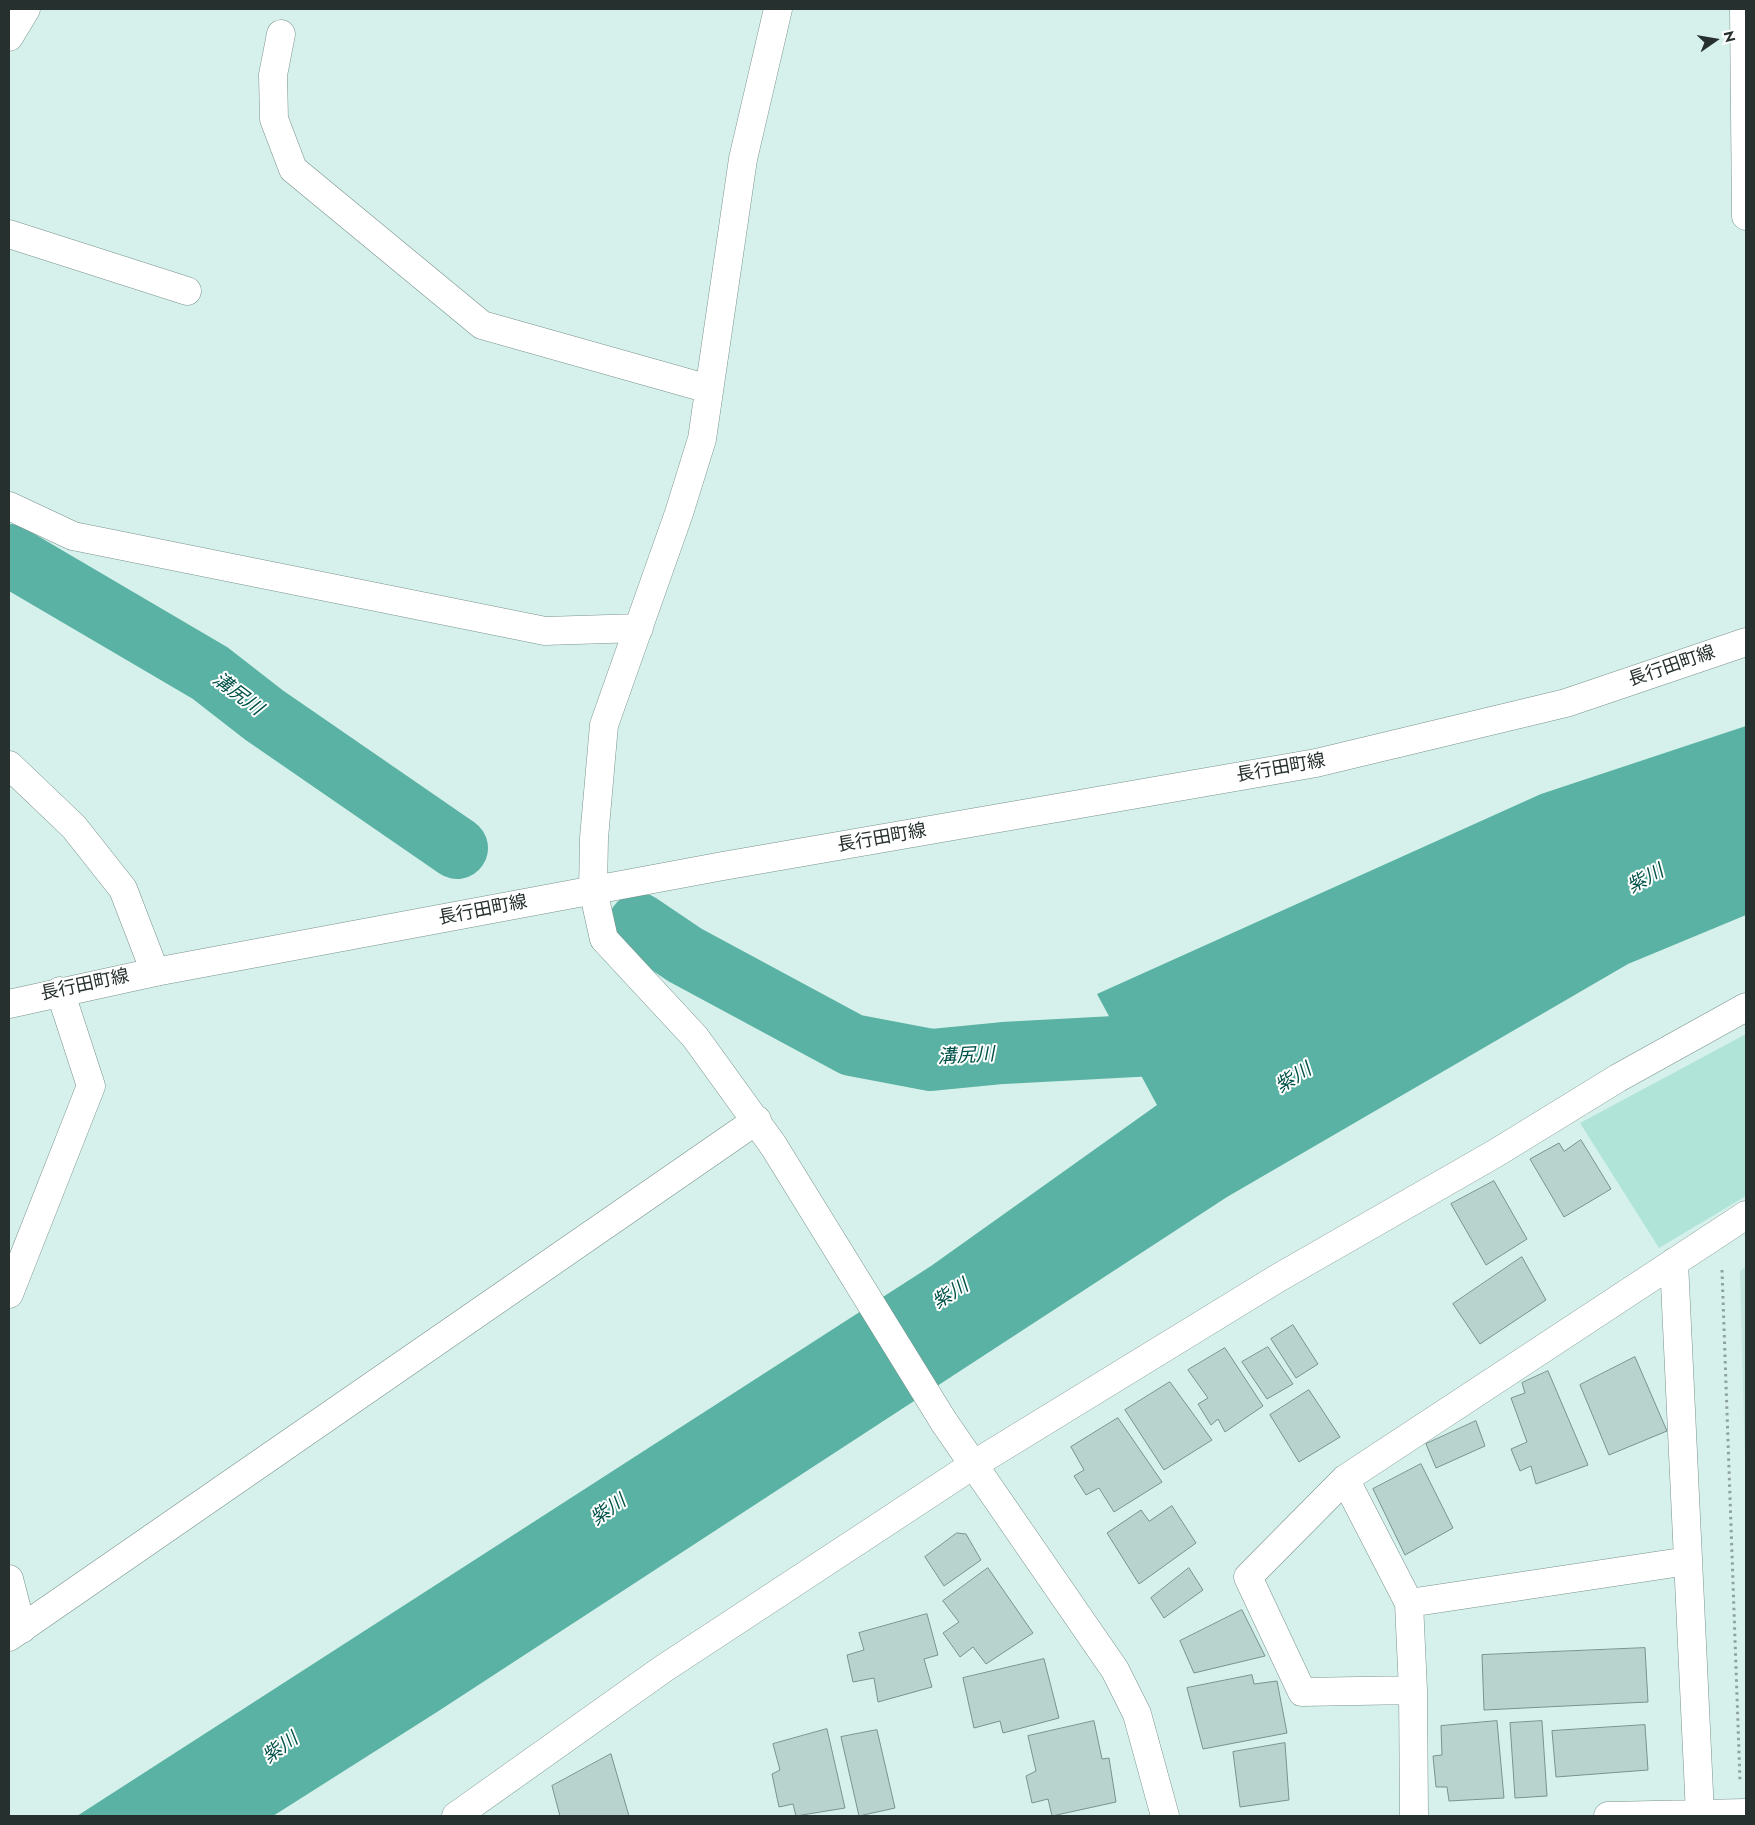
<!DOCTYPE html>
<meta charset="utf-8">
<style>
body{margin:0}
#map{position:relative;width:1755px;height:1825px;overflow:hidden;background:#d6f1eb;font-family:Jost,sans-serif}
canvas{display:block}
.frame{position:absolute;inset:0;border:10px solid #26302e;pointer-events:none}
.north{position:absolute;left:1690px;top:15px;width:50px;height:50px;-webkit-text-stroke:4px #fff;paint-order:stroke;rotate:77deg;font-size:14px;font-weight:700;line-height:20px;text-align:center;color:#26302e}
.north::after{content:'';display:block;margin:auto;width:18px;height:22px;background:#26302e;clip-path:polygon(50% 0,100% 100%,50% 72%,0 100%)}
</style>
<div id="map">
<canvas width="1755" height="1825"></canvas>
<div class="frame"></div>
<div class="north">N</div>
</div>
<script>
const c = document.querySelector('canvas').getContext('2d');
c.lineJoin = 'round';
function paint(path, color) {
  c.fillStyle = color;
  c.fill(path, 'evenodd');
}
function stroke(path, color, width, dash) {
  c.strokeStyle = color;
  c.lineWidth = width;
  c.lineCap = dash ? 'butt' : 'round';
  c.setLineDash(dash || []);
  c.stroke(path);
}
function label(font, color, halo, rows, align = 'center') {
  c.font = font + ' Jost,"Noto Sans JP",sans-serif';
  c.lineWidth = 4;
  c.setLineDash([]);
  c.textBaseline = 'middle';
  c.strokeStyle = halo;
  c.fillStyle = color;
  for (const [text, x, y, turn = 0] of rows) {
    c.save();
    c.translate(x, y);
    c.rotate((+turn || 0) * Math.PI / 180);
    c.textAlign = isNaN(turn) ? turn : align;
    if (halo) c.strokeText(text, 0, 0);
    c.fillText(text, 0, 0);
    c.restore();
  }
}
const built = new Path2D(`
 M1746 1266V1503L1740 1271Z`);
const green = new Path2D(`
 M1746 1034V1196L1659 1248 1580 1123Z`);
const water = new Path2D(`
 M1746 726V915L1628 964 1227 1197 437 1712 273 1816H77L931 1266 1157 1105 1097 994 1541 794Z`);
const stream = new Path2D(`
 M9 577 20 562`);
const river = new Path2D(`
 M9 555 210 673 264 715 457 848
 M639 924 685 955 852 1045 931 1060 1003 1053 1153 1045 1212 1051`);
const building = new Path2D(`
 M1581 1140 1611 1189 1564 1217 1530 1159 1559 1143 1564 1151Z
 M1494 1181 1527 1239 1486 1265 1451 1204Z
 M1522 1257 1546 1300 1480 1344 1453 1304Z
 M1293 1325 1318 1364 1296 1378 1271 1339Z
 M1268 1347 1293 1384 1267 1399 1242 1362Z
 M1225 1348 1263 1406 1225 1432 1218 1419 1211 1425 1198 1404 1208 1398 1188 1370Z
 M1635 1357 1667 1431 1609 1455 1580 1385Z
 M1548 1371 1588 1465 1536 1484 1531 1466 1520 1471 1511 1449 1527 1442 1511 1398 1525 1393 1522 1383Z
 M1170 1382 1212 1440 1164 1470 1125 1410Z
 M1309 1390 1340 1437 1299 1462 1270 1415Z
 M1118 1418 1162 1482 1114 1512 1099 1488 1086 1495 1074 1476 1084 1470 1071 1447Z
 M1476 1421 1485 1446 1436 1468 1426 1444Z
 M1421 1464 1453 1528 1405 1555 1373 1489Z
 M1172 1506 1196 1543 1139 1584 1107 1533 1141 1510 1149 1521Z
 M957 1533 966 1534 981 1560 944 1586 925 1557Z
 M988 1568 1033 1633 986 1664 973 1647 960 1657 943 1633 959 1622 943 1601Z
 M1189 1568 1203 1590 1164 1618 1151 1598Z
 M1242 1610 1265 1656 1194 1673 1180 1641Z
 M927 1614 938 1655 924 1659 932 1687 878 1702 874 1678 853 1682 847 1655 864 1650 859 1633Z
 M1645 1648 1648 1702 1484 1710 1482 1655Z
 M1044 1659 1059 1718 1003 1733 1000 1721 974 1728 963 1678Z
 M1252 1675 1254 1684 1277 1681 1287 1733 1203 1749 1187 1688Z
 M1094 1721 1102 1759 1109 1758 1116 1802 1052 1816 1048 1799 1032 1803 1026 1776 1036 1771 1028 1736Z
 M1497 1721 1504 1798 1449 1801 1447 1787H1436L1433 1756 1442 1755 1441 1726Z
 M1542 1721 1547 1796 1515 1798 1510 1723Z
 M1645 1725 1648 1770 1556 1777 1552 1731Z
 M827 1729 845 1808 796 1816 793 1804 779 1807 772 1774 780 1770 773 1744Z
 M877 1730 895 1808 859 1816 841 1737Z
 M1285 1743 1289 1800 1240 1807 1233 1752Z
 M611 1754 629 1816H560L552 1786Z`);
const path = new Path2D(`
 M1722 1270 1740 1781`);
const street = new Path2D(`
 M1744 9 1746 216
 M281 34 273 75 274 119 293 169 482 325 709 389
 M9 37 26 9
 M9 234 187 291
 M9 506 73 536 545 631 639 628
 M9 765 74 827 123 889 155 972
 M593 890 594 838 604 725 679 513 702 439 743 159 778 9
 M773 1145 944 1422
 M1674 1262 1700 1814
 M9 1294 91 1086 60 991
 M1345 1479 1409 1603 1413 1690 1414 1816
 M9 1579 22 1629
 M1409 1603 1688 1561
 M9 1637 757 1120
 M1413 1690 1302 1692 1248 1577 1345 1479 1746 1215
 M456 1816 663 1669 973 1465 1278 1278 1496 1153 1618 1078 1746 1007
 M1608 1816 1746 1813`);
const secondary = new Path2D(`
 M593 890 604 939 695 1037 773 1145
 M944 1422 1115 1670 1137 1714 1165 1816`);
const primary = new Path2D(`
 M9 1004 155 972 723 866 1316 763 1566 703 1746 642`);
const streetNames = [
 ["長行田町線",1672,667,-19],
 ["長行田町線",1281,769,-10],
 ["長行田町線",882,839,-10],
 ["長行田町線",483,911,-11],
 ["長行田町線",85,986,-12]
];
const waterNames = [
 ["溝尻川",237,695,37],
 ["紫川",1646,880,-29],
 ["溝尻川",966,1057,-3],
 ["紫川",1294,1079,-32],
 ["紫川",951,1295,-32],
 ["紫川",609,1511,-35],
 ["紫川",281,1749,-36]
];
paint(built, '#c2e6de');
paint(green, '#b0e4d9');
paint(water, '#59b2a3');
stroke(stream, '#59b2a3', 10);
stroke(river, '#59b2a3', 62);
paint(building, '#b8d3cd');
stroke(building, '#79928c', 1);
stroke(street, '#79928c', 29);
stroke(secondary, '#79928c', 29);
stroke(primary, '#79928c', 29);
stroke(path, '#8da19d', 3, [2.5, 4]);
stroke(street, '#fff', 28);
stroke(secondary, '#fff', 28);
stroke(primary, '#fff', 28);
label('18px', '#26302e', '#fff', streetNames);
label('italic 19px', '#005248', '#fff', waterNames);
</script>
